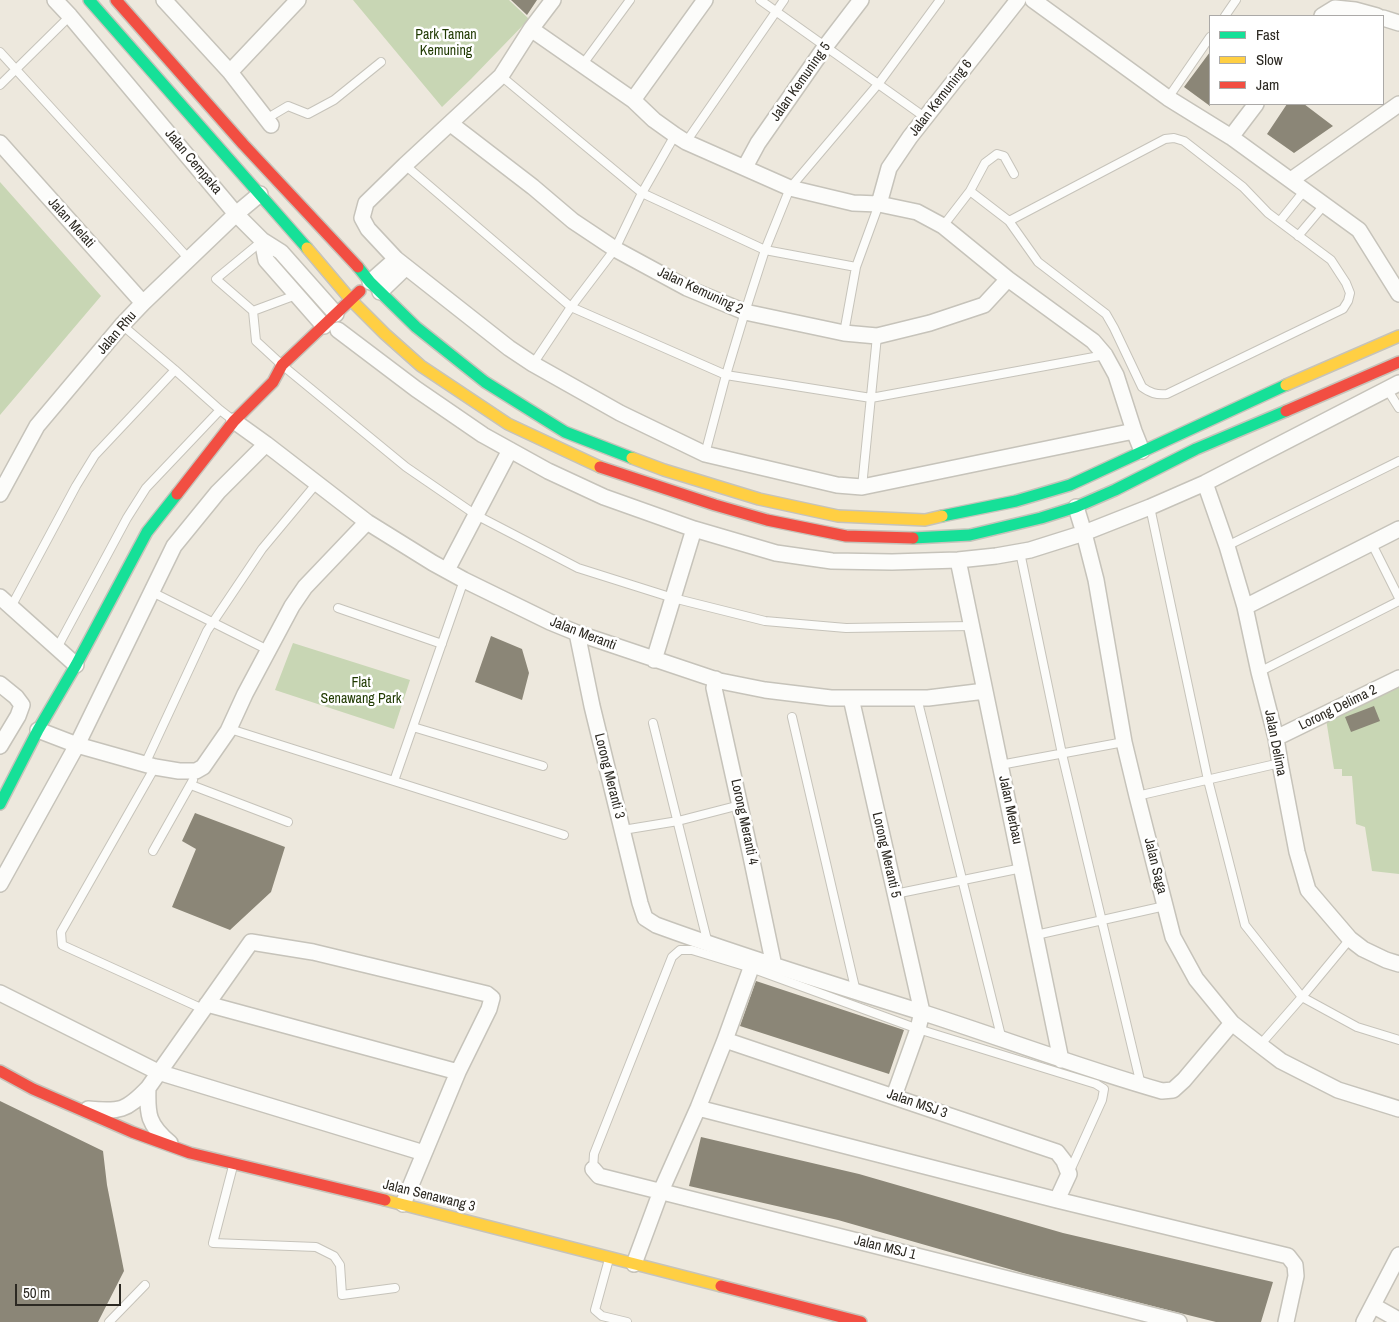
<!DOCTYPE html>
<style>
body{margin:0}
#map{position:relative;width:1399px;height:1322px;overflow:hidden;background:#ede8dd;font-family:"Archivo Narrow",sans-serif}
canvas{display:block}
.legend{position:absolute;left:1209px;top:15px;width:175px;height:90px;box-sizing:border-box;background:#fff;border:1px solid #aba9a7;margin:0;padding:6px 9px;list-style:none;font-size:15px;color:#2c2922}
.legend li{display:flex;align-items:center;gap:10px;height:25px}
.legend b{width:25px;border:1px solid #aba9a7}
.scale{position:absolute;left:15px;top:1284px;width:106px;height:22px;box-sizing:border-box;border:2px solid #2c2922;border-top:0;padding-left:6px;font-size:15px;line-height:18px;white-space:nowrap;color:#2c2922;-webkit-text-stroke:4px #fff;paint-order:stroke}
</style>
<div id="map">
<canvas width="1399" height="1322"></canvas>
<ul class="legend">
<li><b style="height:6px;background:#16e098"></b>Fast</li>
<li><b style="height:6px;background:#ffcf43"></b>Slow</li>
<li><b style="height:6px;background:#f24e42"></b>Jam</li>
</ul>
<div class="scale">50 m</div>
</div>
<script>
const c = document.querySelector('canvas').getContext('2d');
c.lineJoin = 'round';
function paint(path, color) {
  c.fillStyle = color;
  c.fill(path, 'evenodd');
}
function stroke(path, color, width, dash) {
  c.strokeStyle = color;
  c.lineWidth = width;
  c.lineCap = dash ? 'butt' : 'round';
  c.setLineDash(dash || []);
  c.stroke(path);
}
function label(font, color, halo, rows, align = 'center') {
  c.font = font + ' "Archivo Narrow",sans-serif';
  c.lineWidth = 5;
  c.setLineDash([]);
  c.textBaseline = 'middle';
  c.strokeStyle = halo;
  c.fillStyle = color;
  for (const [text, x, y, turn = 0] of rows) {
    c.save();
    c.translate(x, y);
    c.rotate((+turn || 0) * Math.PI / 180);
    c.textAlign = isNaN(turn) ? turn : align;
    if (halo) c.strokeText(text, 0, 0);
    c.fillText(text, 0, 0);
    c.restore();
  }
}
const green = new Path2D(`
 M353 0H509L529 19 471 79 442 107Z
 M0 182 101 296 0 415Z
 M293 643 410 680 394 729 275 690Z
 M1399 681V874L1372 871 1365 827 1356 824 1352 776H1342V769H1334L1326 719Z`);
const building = new Path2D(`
 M511 0H537L527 15Z
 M1210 52V106L1184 87Z
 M1287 104H1304L1333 126 1294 153 1267 134Z
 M491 636 522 649 529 673 522 700 475 682Z
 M1374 706 1380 721 1351 732 1345 717Z
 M195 813 285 847 271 892 230 930 172 907 196 849 182 841Z
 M756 981 904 1030 889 1074 740 1026Z
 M0 1101 103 1151 107 1185 124 1271 98 1322H0Z
 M701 1137 859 1174 1063 1233 1273 1282 1261 1322H1216L1184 1314 1023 1273 838 1220 689 1186Z`);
const lane = new Path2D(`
 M760 0 926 118
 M1225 16 1236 0
 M0 52 189 259
 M583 64 630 0
 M501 76 642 193 765 250 856 267
 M0 85 70 16
 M1168 98 1210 37
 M266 119 288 106 308 114 334 100 381 62
 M686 142 784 0
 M405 165 571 307 726 375 871 398 1105 355
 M970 191 1009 221 1038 262 1106 314 1114 328 1142 387C1150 393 1156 395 1167 394L1343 309 1348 301 1350 293 1346 283 1331 260 1268 213 1243 187 1184 141 1174 138 1165 139 1009 221
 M1280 221 1304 191
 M943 226 970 191 985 163 997 154 1004 156 1014 174
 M1298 236 1325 204
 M262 241 216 279 253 311 256 341 282 365 406 467 476 515 578 568 673 598 765 621 846 628 972 626
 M253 311 296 295
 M122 325 175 370 220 410 233 420
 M844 333 856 267 879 204
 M533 364 571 307 615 249 642 193 675 135
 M1387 389 1399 408
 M705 454 726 375 745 312 765 250 790 188 879 83 940 0
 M862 487 877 336
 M1150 507 1208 780 1245 925 1302 997 1357 1027 1399 1040
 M1371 542 1399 598
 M1227 546 1399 461
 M1020 552 1062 754 1141 1085
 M152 592 268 650
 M11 607 76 486 95 455 175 370
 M338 608 442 644
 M57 648 127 518 146 488 220 410
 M1259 672 1399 601
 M917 698 1002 1040
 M792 717 856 992
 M653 723 708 944
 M413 727 543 766
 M230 729 564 835
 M145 764 207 631 262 549 317 483
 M1000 765 1124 742
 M155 767 61 932 62 945 203 1009
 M394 781 464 580
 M191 785 288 822
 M1137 796 1280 763
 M623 830 678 821 740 805
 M153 851 193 780
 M895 894 1022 868
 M1036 935 1165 906
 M1260 1045 1302 997 1350 939
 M233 1166 213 1243 316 1247 334 1256 340 1265 342 1295 395 1288
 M593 1169 594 1154 672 957 680 950H692L751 968 918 1029 1096 1084 1104 1089 1102 1100 1069 1173
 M609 1259 595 1310 602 1316 627 1322
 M109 1322 145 1285`);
const street = new Path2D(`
 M55 0 70 16 236 214 262 240 266 260 324 326
 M164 0 230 72 271 125
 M553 0 531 29 501 76 405 165 366 203 362 218 368 229 396 259 509 348 533 364 620 413 705 454 837 485 862 487 1134 431
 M1033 0 1168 98 1231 137 1359 230 1399 294
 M1322 16 1335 8 1355 10 1377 16
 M1383 18 1399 23
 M531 29 633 100 654 120 675 135 686 142 790 188 853 203 879 204 917 212 943 226 1008 279 1093 341 1105 355 1116 375 1134 431 1142 451
 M230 72 298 0
 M633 100 705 0
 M451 124 533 187 573 221 615 249 687 288 745 312 844 333 877 336 930 323 984 305 1008 279
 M1231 137 1256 104
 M0 143 143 303
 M745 167 758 143 825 47 861 0
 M1291 180 1399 104
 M879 204 889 168 910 137 1018 0
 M262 240 281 252 336 314
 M370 282 396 259
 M380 292 406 267
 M338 330 416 389 483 435 548 471 604 497 694 529 776 553 832 561 892 562 958 560 996 556 1030 550 1084 533 1150 507 1205 483 1399 383
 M234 421 266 444 367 522 433 563 464 580 550 622 577 633 720 681 765 690 831 698H928L985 691
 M1205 483 1227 546 1245 607 1259 672 1276 738 1280 763 1297 852 1308 890 1350 939 1363 949 1386 960 1399 964
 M0 494 37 426 122 325 143 303 236 214 260 194
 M1076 507 1084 533 1096 580 1124 742 1137 796 1173 937 1196 979 1232 1023 1260 1045 1281 1061 1338 1090 1399 1109
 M958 560 1061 1060
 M447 570 510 450
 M0 597 76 665
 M1245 607 1399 529
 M577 633 592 706 640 903 645 918 656 925C743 957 832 984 921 1012 1002 1038 1081 1068 1162 1091L1173 1090 1184 1080 1232 1023
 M654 660 694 529
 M716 679 714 688 749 847 774 966
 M0 684 16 697 22 705 18 716 0 746
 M851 698 922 1012 918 1029 894 1096
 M38 730 77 745 155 767 179 771H196L203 767 228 731 245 694 292 606 305 587 367 522
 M1276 738 1399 678
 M0 884 77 745 174 546 218 492 266 444
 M0 993 158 1072 424 1153
 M207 1004 458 1072
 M725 1040 1057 1152 1064 1161 1069 1174 1057 1200
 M148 1088C147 1114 148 1125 170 1143
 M698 1108 1057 1200 1288 1256 1295 1265 1296 1276 1286 1322
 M88 1109C120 1112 126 1111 148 1088L251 942 313 952 487 994 492 998 489 1009 458 1072 403 1204
 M593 1169 599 1176 1179 1322
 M634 1264 661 1191 698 1108 725 1040 751 968
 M1374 1306 1399 1320
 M1364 1322 1399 1255`);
const fast = new Path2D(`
 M89 0 307 248
 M358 267 370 282 416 327 485 382 565 432 632 458
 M942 516 1016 501 1070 485 1286 385
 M913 538 970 535 1041 518 1076 507 1115 490 1196 449 1286 411
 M0 804 38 730 76 665 147 532 177 494`);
const slow = new Path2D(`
 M307 248 351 300 385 334 421 366 508 424 600 467
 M1286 385 1399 336
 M632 458 664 470 759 499 838 516 925 520 942 516
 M385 1200 721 1286`);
const jam = new Path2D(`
 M116 0 243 144 358 267
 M1286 411 1399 362
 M600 467 715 505 767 520 846 536 913 538
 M177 494 234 421 273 382 282 365 360 291
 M0 1071 33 1089 132 1132 190 1153 385 1200
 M721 1286 861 1322`);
const parkNames = [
 ["Park Taman",446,35],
 ["Kemuning",446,51],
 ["Flat",361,683],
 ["Senawang Park",361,699]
];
const streetNames = [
 ["Jalan Kemuning 5",801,82,-55],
 ["Jalan Kemuning 6",941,98,-52],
 ["Jalan Cempaka",193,162,50],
 ["Jalan Melati",71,223,48],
 ["Jalan Kemuning 2",700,291,25],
 ["Jalan Rhu",117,333,-49],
 ["Jalan Meranti",583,634,21],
 ["Lorong Delima 2",1338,708,-26],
 ["Jalan Delima",1275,743,79],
 ["Lorong Meranti 3",609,776,76],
 ["Jalan Merbau",1010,810,78],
 ["Lorong Meranti 4",744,822,78],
 ["Lorong Meranti 5",886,855,77],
 ["Jalan Saga",1155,866,76],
 ["Jalan MSJ 3",917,1104,19],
 ["Jalan Senawang 3",429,1196,14],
 ["Jalan MSJ 1",885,1248,14]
];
paint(green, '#c8d6b4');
paint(building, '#8b8677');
stroke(lane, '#c6c3ba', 10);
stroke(street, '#c6c3ba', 18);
stroke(fast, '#c6c3ba', 14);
stroke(slow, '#c6c3ba', 14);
stroke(jam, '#c6c3ba', 14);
stroke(lane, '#fcfcfa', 8);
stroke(street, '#fcfcfa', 15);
stroke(fast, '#16e098', 11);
stroke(slow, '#ffcf43', 11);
stroke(jam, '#f24e42', 11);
label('14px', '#1f3900', '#fff', parkNames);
label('14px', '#2c2922', '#fff', streetNames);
</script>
